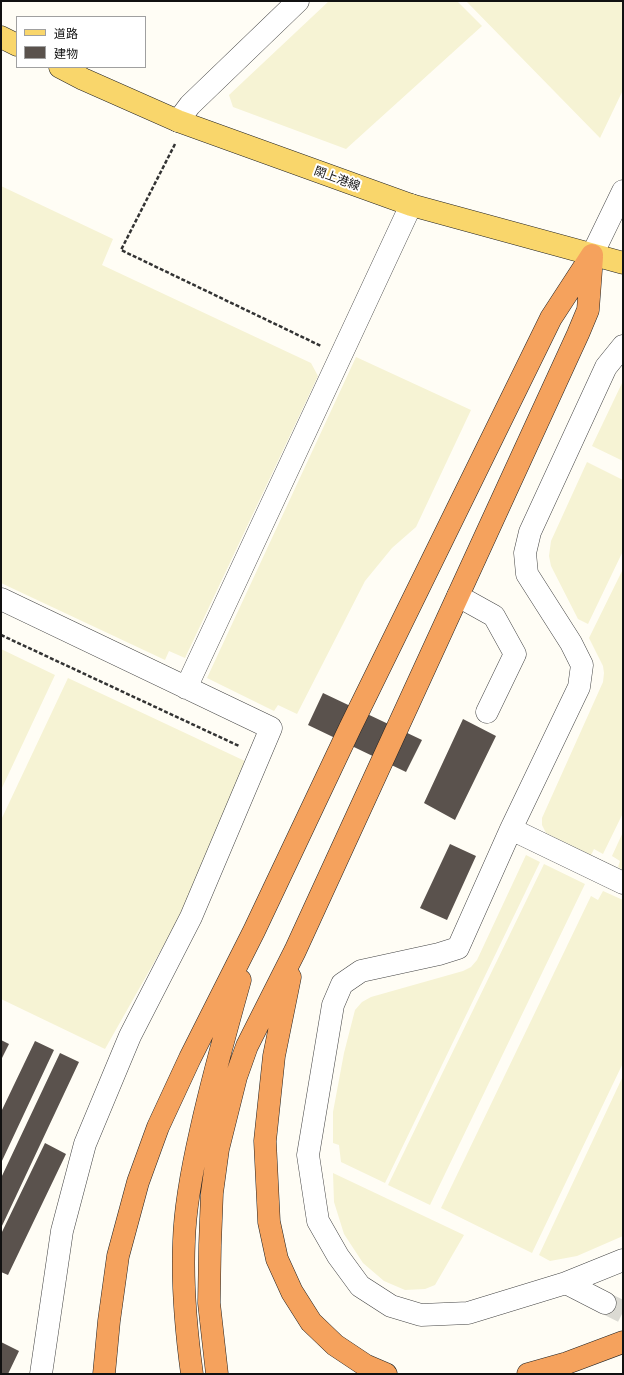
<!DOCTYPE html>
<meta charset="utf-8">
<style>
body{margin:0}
#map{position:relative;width:624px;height:1375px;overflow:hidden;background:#fffdf5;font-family:"Libre Baskerville","Noto Sans JP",serif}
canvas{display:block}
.frame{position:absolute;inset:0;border:2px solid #111;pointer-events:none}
.legend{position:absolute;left:16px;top:16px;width:130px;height:52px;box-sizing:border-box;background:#fff;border:1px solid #a0a0a0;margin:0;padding:5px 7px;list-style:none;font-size:12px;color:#111}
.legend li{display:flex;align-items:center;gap:8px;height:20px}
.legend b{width:20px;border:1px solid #a0a0a0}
</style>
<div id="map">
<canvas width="624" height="1375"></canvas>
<div class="frame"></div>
<ul class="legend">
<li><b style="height:5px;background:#f9d66b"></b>道路</li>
<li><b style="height:11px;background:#5a524d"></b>建物</li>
</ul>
</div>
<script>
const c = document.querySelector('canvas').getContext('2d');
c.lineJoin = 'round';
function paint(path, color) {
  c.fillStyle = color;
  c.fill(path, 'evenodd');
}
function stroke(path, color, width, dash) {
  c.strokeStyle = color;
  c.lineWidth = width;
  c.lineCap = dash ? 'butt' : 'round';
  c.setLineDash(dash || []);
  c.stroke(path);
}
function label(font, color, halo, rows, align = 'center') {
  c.font = font + ' "Libre Baskerville","Noto Sans JP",serif';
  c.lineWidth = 4;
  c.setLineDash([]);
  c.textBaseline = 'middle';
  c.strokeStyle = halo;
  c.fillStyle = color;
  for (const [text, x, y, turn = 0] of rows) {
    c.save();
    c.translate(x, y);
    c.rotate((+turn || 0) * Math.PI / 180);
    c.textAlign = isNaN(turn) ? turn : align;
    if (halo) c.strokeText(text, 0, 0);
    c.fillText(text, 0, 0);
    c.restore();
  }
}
const farmland = new Path2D(`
 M329 1H457L482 26 346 149 233 107 229 95Z
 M466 1H623V90L600 138Z
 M1 186 113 239 102 265 311 363 318 376 185 658 169 651 165 660 1 583Z
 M356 357 471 410 416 527 392 548 365 581 297 714 278 705 274 711 207 678Z
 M623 381V461L592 446Z
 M587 462 623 480V551L588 624 578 619 551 566 549 556 551 541Z
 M623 569V813L603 854 594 849 591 855 546 833 542 825V818L603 682 604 673 603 666 589 638Z
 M1 649 55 675 1 790Z
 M68 678 247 762 187 904 105 1049 1 999V820Z
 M623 832V870L618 867 620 861 612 856Z
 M526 855 540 862 385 1183 341 1162 339 1145 333 1143V1112L344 1053 355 1010 362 1002 371 997 463 971 471 967 477 960Z
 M544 864 585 884 430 1205 388 1185Z
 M603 891 623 900V1063L532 1253 441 1208 591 896 598 900Z
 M623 1076V1236L577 1256 550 1261 539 1255Z
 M333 1173 464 1235 435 1285 425 1289 405 1290 384 1281 363 1263 344 1234 334 1202Z`);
const building = new Path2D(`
 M323 693 422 740 406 772 308 725Z
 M463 719 496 736 455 820 424 803Z
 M450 844 476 856 447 920 420 908Z
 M1 1040 9 1044 1 1060Z
 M35 1041 54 1050 1 1163V1112Z
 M60 1053 79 1062 1 1228V1178Z
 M45 1143 66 1154 8 1275 1 1272V1234Z
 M1 1342 19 1351 8 1374H1Z`);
const minorTunnel = new Path2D(`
 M605 1303 623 1312`);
const path = new Path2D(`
 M175 144 121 250 321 346
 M1 635 239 746`);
const minor = new Path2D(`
 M178 121 190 105 298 1
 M592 255 623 191
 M623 346 606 367 530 532 525 553 527 574 571 643 582 665 579 687 511 829 458 948 439 954 361 971 342 984 333 1005 308 1155 318 1221 338 1256 360 1286 391 1306 421 1315 468 1313 566 1283 623 1260
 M458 596 494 616 515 654 487 712
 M1 599 271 728 191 917 130 1036 85 1144 62 1231 41 1374
 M186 688 411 205
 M511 829 623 883
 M566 1283 605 1303`);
const major = new Path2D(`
 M1 37 17 45
 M60 67 83 79 178 121 411 205 623 263`);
const highway = new Path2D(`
 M290 977 274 1056 265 1141 269 1222 277 1259 292 1292 311 1322 335 1345 365 1365 386 1374
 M104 1374 109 1321 118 1256 138 1182 158 1127 190 1058 254 931 350 728 551 318 592 255
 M192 1374C186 1330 182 1285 184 1241 185 1205 193 1165 201 1130 212 1080 226 1030 240 980
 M217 1374 209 1303 210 1245 212 1193 218 1149 236 1077 247 1046 295 951 578 334 588 310 592 257
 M528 1374 567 1363 623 1342`);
const streetNames = [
 ["閖上港線",337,179,20]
];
paint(farmland, '#f6f3d4');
paint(building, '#5a524d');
stroke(minorTunnel, '#dbdad3', 22, [22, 11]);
stroke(minor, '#444', 23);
stroke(major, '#222', 23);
stroke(highway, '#222', 23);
stroke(path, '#333', 2.5, [4, 2]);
stroke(minor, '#fff', 22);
stroke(major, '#f9d66b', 22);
stroke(highway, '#f5a25d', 22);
label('12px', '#111', '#fff', streetNames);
</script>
